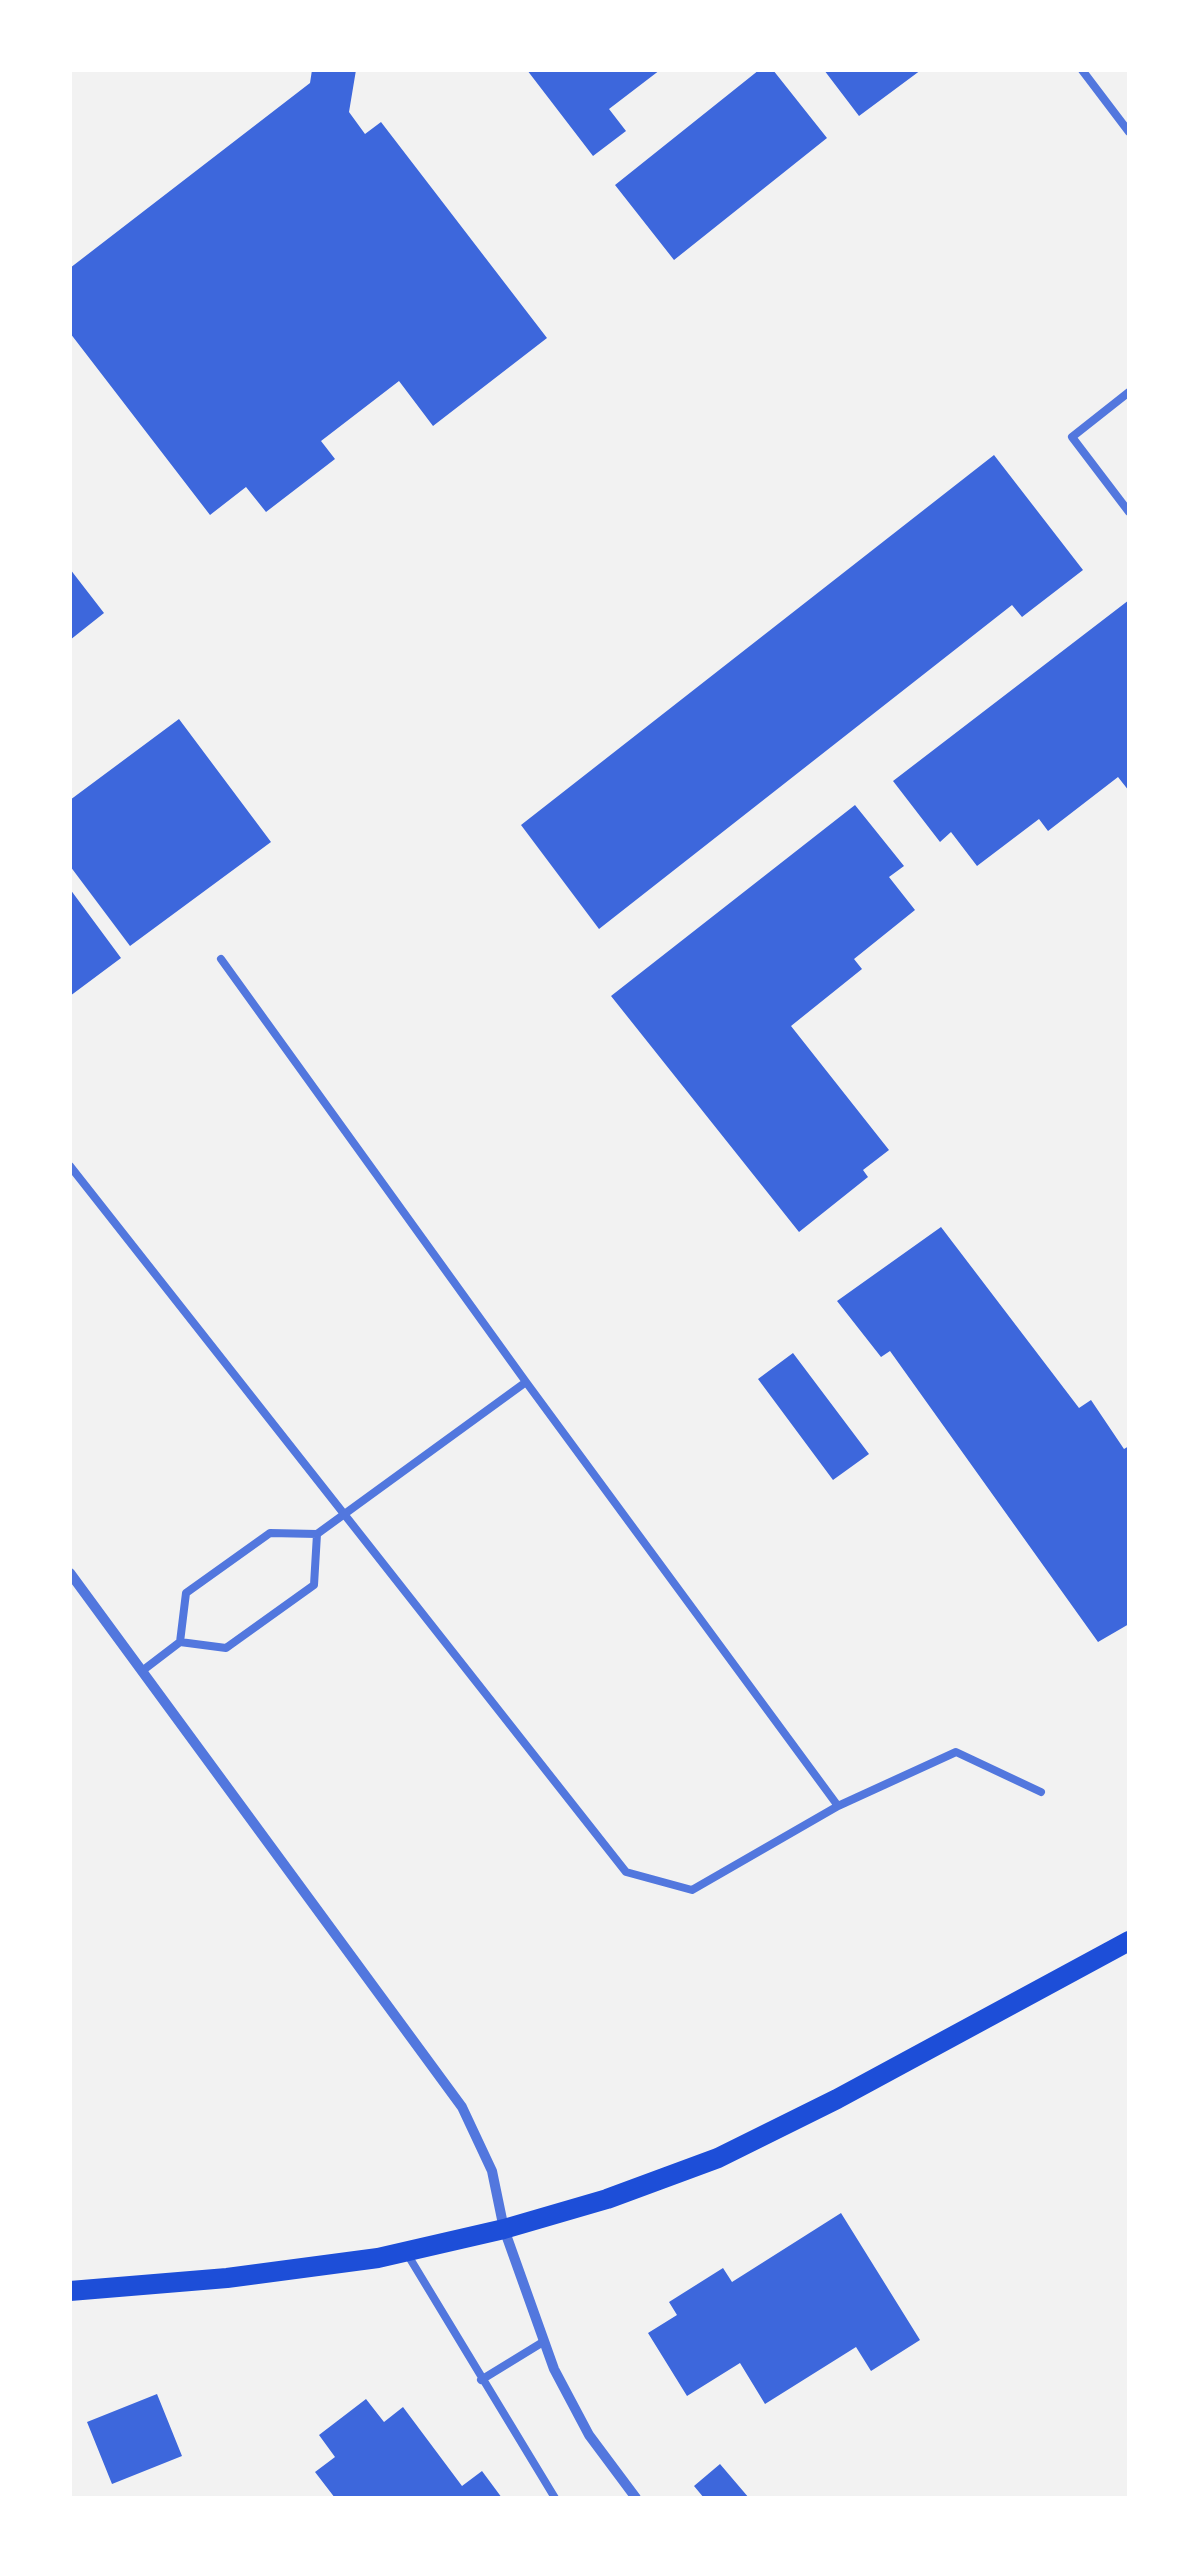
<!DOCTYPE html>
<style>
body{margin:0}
#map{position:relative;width:1199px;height:2568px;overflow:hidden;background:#f2f2f2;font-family:"Source Sans 3",sans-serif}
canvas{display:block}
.frame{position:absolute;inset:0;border:72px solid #fff;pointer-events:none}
</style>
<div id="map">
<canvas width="1199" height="2568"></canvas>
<div class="frame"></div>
</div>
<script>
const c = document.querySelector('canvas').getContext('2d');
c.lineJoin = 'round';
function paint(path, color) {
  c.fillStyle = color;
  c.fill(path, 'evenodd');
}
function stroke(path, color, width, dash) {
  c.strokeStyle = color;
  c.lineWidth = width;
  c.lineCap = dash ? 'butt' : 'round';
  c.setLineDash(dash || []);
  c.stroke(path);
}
const building = new Path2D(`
 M312 70H356L349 112 365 134 381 122 547 338 433 426 399 381 321 441 335 459 266 512 246 487 210 515 70 333V268L310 83Z
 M527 70H660L609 109 626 131 593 156Z
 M759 70H773L827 138 674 260 615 185Z
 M824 70H921L859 116Z
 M994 455 1083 570 1022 617 1012 605 599 929 521 825Z
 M70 569 104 613 70 640Z
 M1129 600V791L1118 777 1048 831 1039 819 977 866 951 832 940 842 893 781Z
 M179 719 271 842 130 946 70 866V800Z
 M855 805 904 866 889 877 915 910 854 959 862 969 791 1026 889 1150 863 1170 868 1177 799 1232 611 996Z
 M70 889 121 958 70 996Z
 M941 1227 1079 1408 1091 1400 1124 1449 1129 1446V1624L1098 1642 890 1351 881 1357 837 1301Z
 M793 1353 869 1454 833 1480 758 1379Z
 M841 2213 920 2340 871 2371 856 2347 765 2404 740 2363 687 2396 648 2333 677 2315 669 2302 723 2268 732 2282Z
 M157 2394 182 2456 112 2484 87 2422Z
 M366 2399 384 2422 403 2407 462 2486 482 2471 502 2498H335L315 2472 335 2457 319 2435Z
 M720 2464 749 2498H704L694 2486Z`);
const service = new Path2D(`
 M1082 70 1129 132
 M1129 392 1072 437 1129 512
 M221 959 526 1382 838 1806
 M70 1166 626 1872 692 1890 838 1806 956 1752 1041 1792
 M180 1642 226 1648 314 1585 317 1534
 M142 1671 180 1642 186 1593 270 1533 317 1534 526 1382
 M406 2252 555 2498
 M481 2380 543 2342`);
const minor = new Path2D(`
 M70 1573 462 2107 492 2171 504 2229 554 2369 589 2435 636 2498`);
const secondary = new Path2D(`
 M70 2291 227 2278 378 2258 504 2229 607 2199 718 2158 837 2099 1129 1941`);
paint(building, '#3d67dc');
stroke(service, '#5277de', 8);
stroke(minor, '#5277de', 10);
stroke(secondary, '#1d4ed8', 20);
</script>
